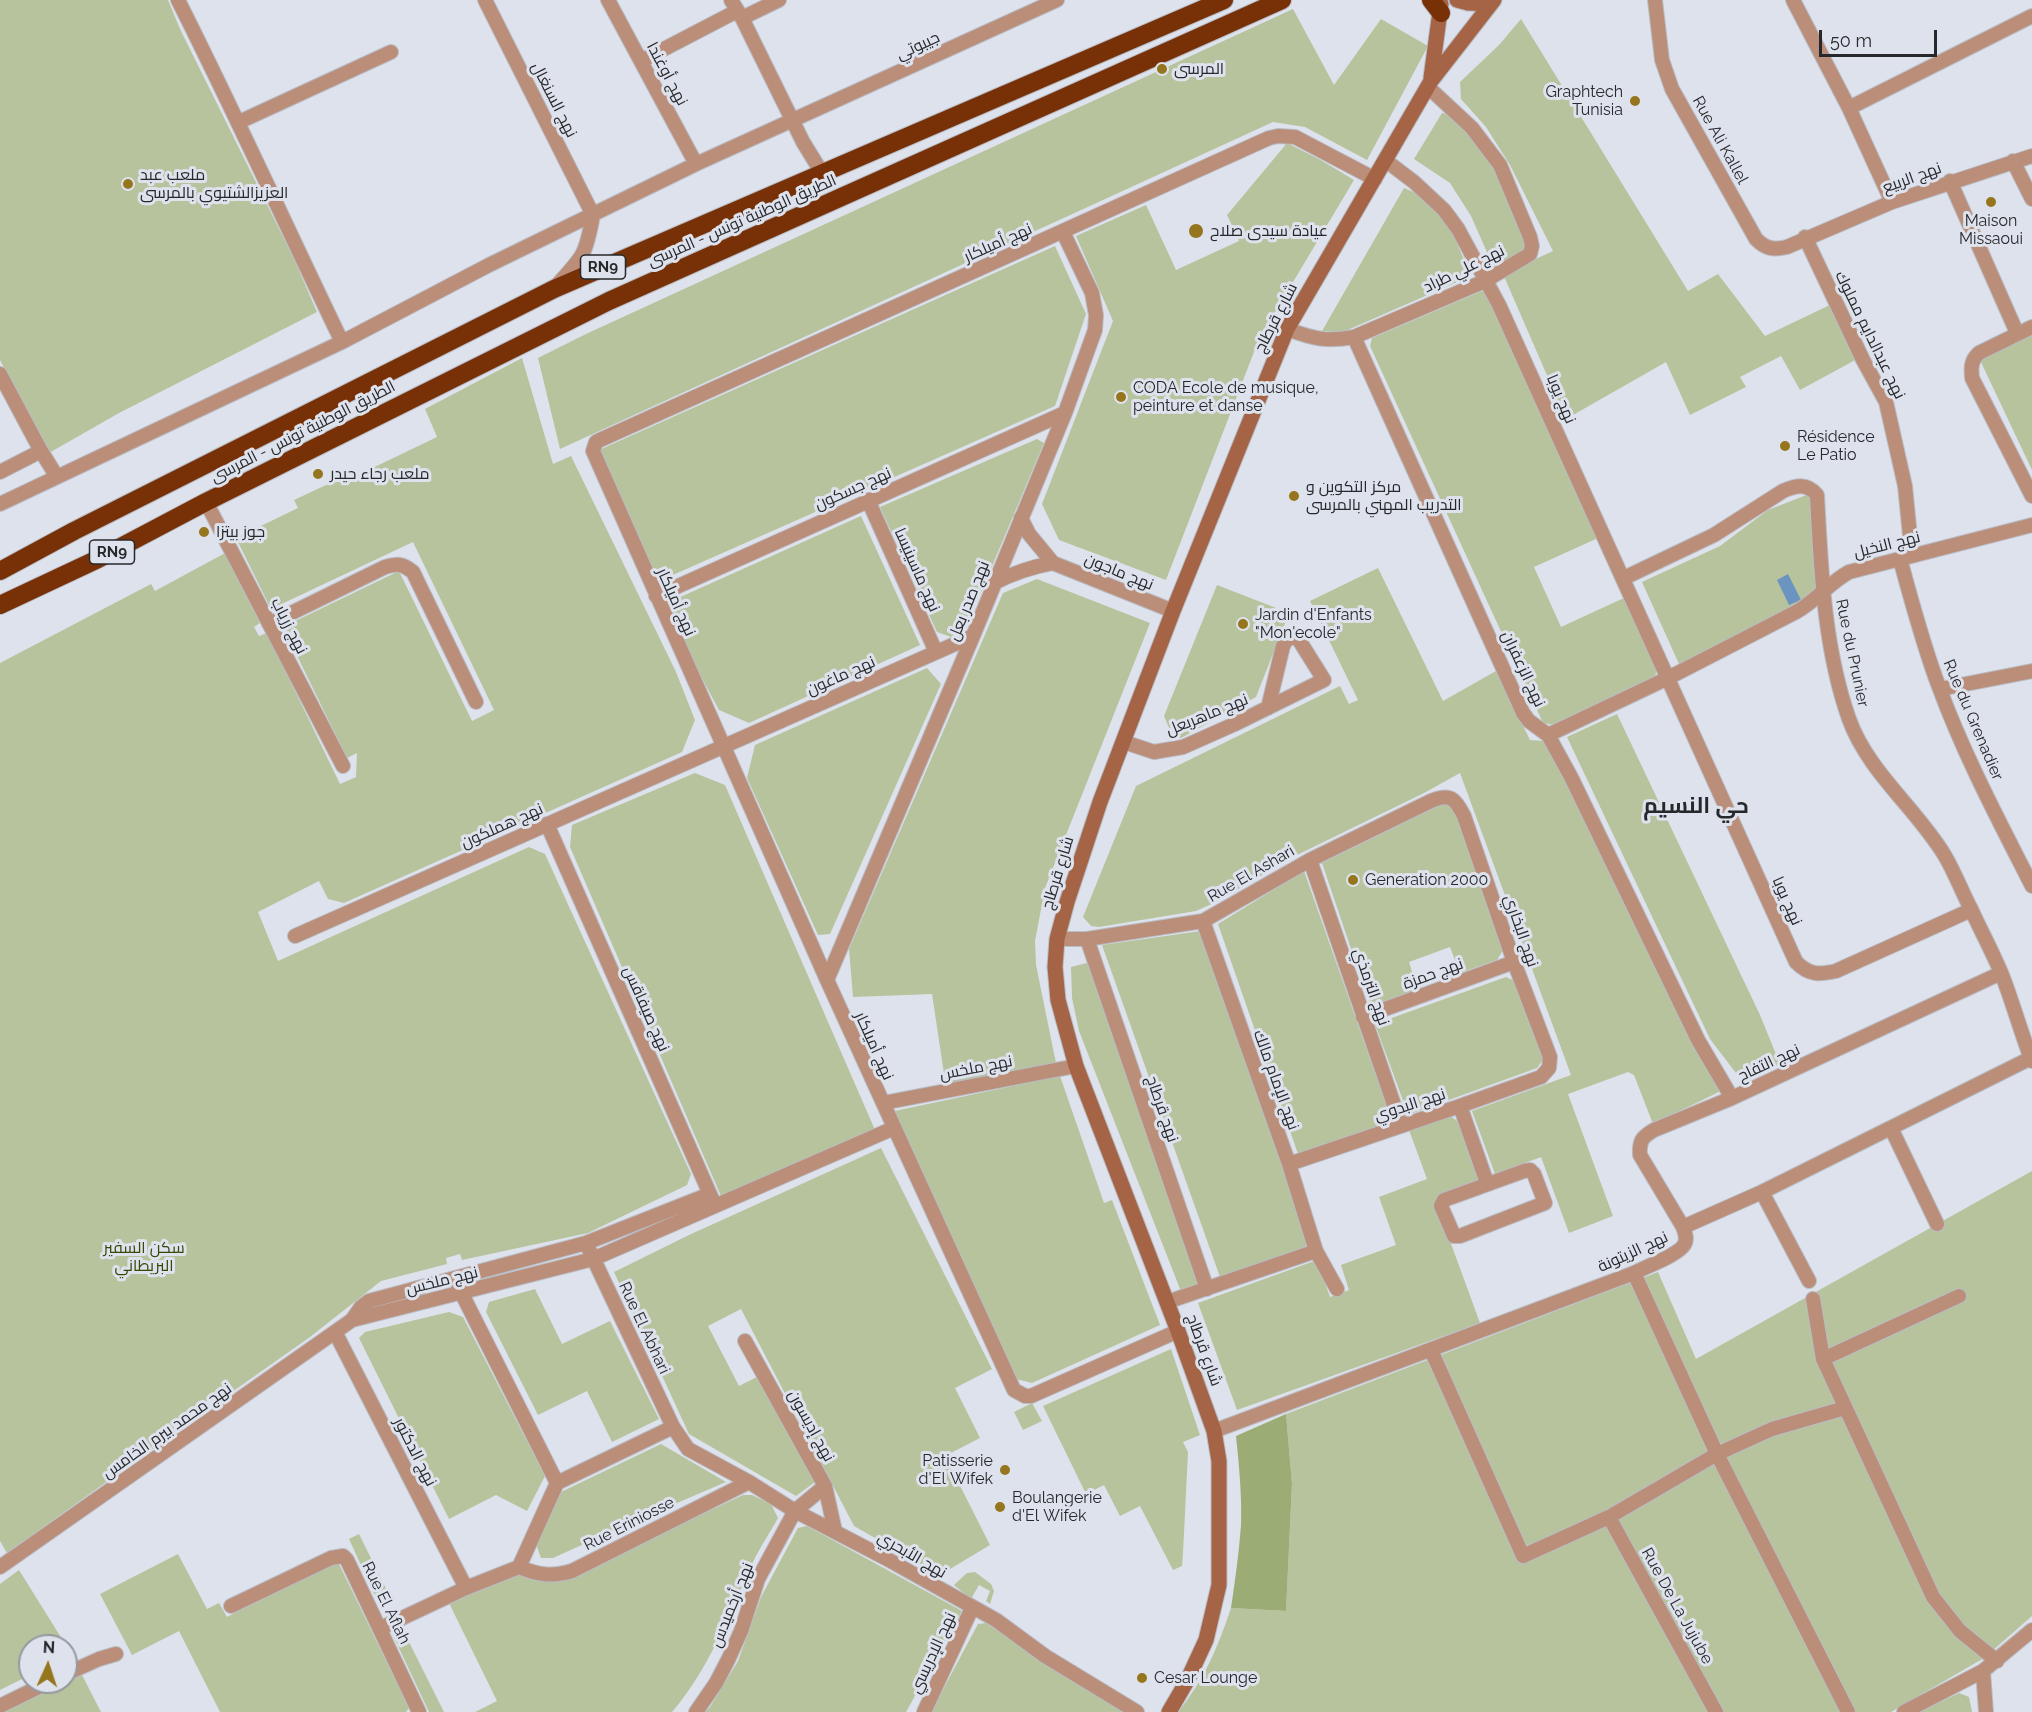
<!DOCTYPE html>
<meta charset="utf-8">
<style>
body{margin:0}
#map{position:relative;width:2032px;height:1712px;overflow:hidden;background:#dee2ec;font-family:Raleway,sans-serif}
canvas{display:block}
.north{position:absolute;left:18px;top:1634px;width:60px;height:60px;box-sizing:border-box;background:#dee2ec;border:2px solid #95989f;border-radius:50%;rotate:3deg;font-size:16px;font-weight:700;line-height:24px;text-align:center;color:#27282c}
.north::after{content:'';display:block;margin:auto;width:21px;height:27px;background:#95751d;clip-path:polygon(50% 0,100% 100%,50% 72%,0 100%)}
.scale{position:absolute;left:1819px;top:30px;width:118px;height:27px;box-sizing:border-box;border:3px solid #27282c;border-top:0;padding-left:8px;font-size:18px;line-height:21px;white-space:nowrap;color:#27282c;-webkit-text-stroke:4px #dee2ec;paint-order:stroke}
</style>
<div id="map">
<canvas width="2032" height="1712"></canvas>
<div class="north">N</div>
<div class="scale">50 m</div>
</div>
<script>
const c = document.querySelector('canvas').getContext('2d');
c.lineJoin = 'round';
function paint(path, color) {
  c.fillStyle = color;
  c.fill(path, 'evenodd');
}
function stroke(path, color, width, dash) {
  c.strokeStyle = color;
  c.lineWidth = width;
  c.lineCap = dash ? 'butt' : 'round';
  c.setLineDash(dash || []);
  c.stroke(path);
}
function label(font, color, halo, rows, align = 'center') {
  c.font = font + ' Raleway,Cairo,sans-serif';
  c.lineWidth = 6;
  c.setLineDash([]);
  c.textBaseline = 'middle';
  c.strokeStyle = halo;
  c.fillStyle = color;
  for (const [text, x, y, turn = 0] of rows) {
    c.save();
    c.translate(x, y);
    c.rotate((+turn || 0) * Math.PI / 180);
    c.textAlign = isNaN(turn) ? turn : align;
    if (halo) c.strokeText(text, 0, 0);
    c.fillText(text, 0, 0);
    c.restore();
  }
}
const green = new Path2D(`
 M0 0H168L180 29 294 259 317 312 119 413 49 453 0 360Z
 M1293 9 1334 85 1381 19 1428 46 1367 160 1305 127 1273 122 560 449 538 358 586 334Z
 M1521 19 1688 291 1718 274 1765 336 1832 304 1859 358 1800 390 1781 356 1740 377 1746 387 1690 415 1666 362 1566 419 1503 274 1553 251 1510 165 1486 127 1461 99 1460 82 1499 45Z
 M1442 113 1457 116 1487 152 1534 248 1493 266 1471 216 1450 183 1414 159Z
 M1287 143 1319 159 1354 180 1259 339 1166 580 1059 540 1042 504 1113 321 1076 236 1146 205 1176 270 1239 241 1227 215Z
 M1404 188 1432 200 1453 234 1468 269 1464 279 1343 332 1322 331Z
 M1055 246 1086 314 1055 406 666 578 654 573 599 450Z
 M1482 291 1490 295 1513 354 1598 538 1534 567 1561 627 1626 597 1658 667 1653 681 1554 725 1543 723 1370 346 1372 338Z
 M2032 333V470L1979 358Z
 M522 358 553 464 571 456 676 672 695 720 682 752 344 903 328 899 319 881 258 912 278 961 529 847 545 854 691 1174 687 1185 588 1233 462 1260 460 1254 446 1258 447 1264 381 1281 310 1337 215 1404 210 1399 193 1410V1420L7 1553 0 1541V663L151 584 155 591 227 552 260 623 254 627 259 636 267 633 340 784 356 777 357 753 347 758 283 627 399 571 472 721 494 710 413 542 271 609 236 538 298 508 294 500 356 471 358 475 437 437 425 409Z
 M1037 439 1044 443 965 630 951 637 937 632 880 507Z
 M1809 494 1816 523 1818 594 1736 638 1679 664 1642 582 1720 546 1768 510Z
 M861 516 920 645 749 723 719 710 697 669 667 603Z
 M1378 568 1443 701 1496 671 1530 740 1544 741 1563 774 1695 1050 1725 1089 1653 1124 1634 1075 1628 1072 1568 1094 1613 1216 1569 1233 1541 1157 1495 1174 1472 1111 1571 1075 1460 773 1424 793 1297 855 1214 903 1196 911 1099 927 1091 926 1083 917 1136 786 1340 686 1349 704 1358 700 1310 601Z
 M1037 579 1150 623 1045 888 1035 941 1036 965 1056 1063 946 1087 932 994 853 997 849 949 1003 593Z
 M1217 585 1289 613 1256 697 1181 738 1173 737 1164 716Z
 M927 668 941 684 830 934 818 935 747 778 755 745Z
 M1617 714 1760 1015 1780 1064 1747 1080 1739 1077 1710 1039 1567 737Z
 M695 773 725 785 875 1130 721 1196 570 847 572 825Z
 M1446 802 1454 809 1505 947 1497 960 1460 973 1450 947 1409 962 1418 991 1371 1008 1322 863Z
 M1304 871 1392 1121 1298 1154 1218 924Z
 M1201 931 1310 1236 1305 1247 1220 1277 1102 945Z
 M1091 962 1204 1287 1182 1294 1079 1031 1072 998 1071 967Z
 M1506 977 1517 982 1544 1058 1537 1068 1413 1113 1405 1106 1375 1024Z
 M1060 1076 1104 1203 1112 1200 1160 1325 1032 1383 1016 1379 890 1112Z
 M1450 1116 1460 1123 1479 1176 1476 1185 1435 1200 1480 1323 1237 1410 1198 1303 1317 1260 1330 1297 1349 1290 1341 1265 1396 1245 1379 1197 1427 1179 1409 1130Z
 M881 1148 992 1369 955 1388 980 1438 945 1456 990 1545 940 1575 854 1526 741 1309 708 1326 739 1386 757 1377 815 1482 796 1496 689 1434 614 1272 689 1235Z
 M2032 1171V1616L1984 1658 1891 1712H1178C1204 1680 1218 1647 1231 1608L1286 1611 1292 1484 1286 1414 1658 1272 1696 1359Z
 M535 1289 562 1344 610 1321 659 1419 612 1442 587 1391 538 1415 486 1312 489 1302Z
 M449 1312 463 1317 545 1476 527 1511 496 1495 449 1519 359 1338 365 1332Z
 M1171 1349 1200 1435 1183 1442 1188 1452 1183 1553 1182 1566 1173 1570 1140 1506 1120 1516 1104 1485 1086 1494 1043 1406Z
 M1032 1403 1042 1421 1023 1430 1014 1412Z
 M661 1444 726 1482 635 1521 553 1558H541L536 1544 561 1492Z
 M743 1495H752L771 1504 778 1518C770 1533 760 1547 753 1562 729 1614 710 1668 672 1712H475L497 1701 448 1601 518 1567 559 1581Z
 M807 1526 962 1611 906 1712H705L710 1707 738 1661 761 1597 798 1528Z
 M359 1534 393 1603 381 1609 349 1539Z
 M178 1554 207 1609 219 1603 227 1617 337 1560 409 1708 406 1712H220L179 1631 132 1655 100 1594Z
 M19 1570 72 1655 66 1658V1646H30V1675L0 1690V1584Z
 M975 1572 991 1584 994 1591 990 1604 986 1601 990 1591 979 1585 971 1599 954 1585 967 1573Z
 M986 1623 1126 1712H931L978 1624Z
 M400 1624 444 1712H429L390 1629Z
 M81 1673 101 1712H4Z
 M1959 1693 1969 1697 1972 1712H1919Z`);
const forest = new Path2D(`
 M1286 1414 1292 1484 1286 1611 1231 1608C1235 1581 1239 1553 1241 1525 1242 1495 1239 1465 1236 1436Z`);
const water = new Path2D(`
 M1788 574 1801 600 1789 605 1777 580Z`);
const street = new Path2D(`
 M178 0C235 113 287 228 342 342
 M485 0 593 215C586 254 584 256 557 285
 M608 0 696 164
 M731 0 742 18 803 142 822 173
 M1655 0 1662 60 1672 89 1756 239C1766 249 1773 250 1787 247L1892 202 2032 156
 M1793 0 1849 108 1892 202
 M742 18 779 0
 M641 61 737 11
 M1849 108 2032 16
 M239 122 391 52
 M1385 160 1414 182 1444 210 1458 229 1499 305 1796 962C1809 975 1819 975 1836 971L1971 910
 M2013 161 2032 199
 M1950 181 2017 333
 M1805 237 1863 360 1886 402 1905 486 1912 556
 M2032 327 1979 353C1971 360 1971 367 1972 378L2032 496
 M1287 329C1314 339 1326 342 1354 337L1485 281 1530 254 1532 246 1530 237 1500 165 1472 128 1428 87
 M1354 337 1523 713 1529 721 1548 735 1571 777 1698 1040 1732 1098
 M0 374 41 451 57 477
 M0 472 41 451
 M868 500 936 652
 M206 502 343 766
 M0 504 342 342 489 265 696 164 1057 0
 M1021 518 1029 534 1053 563 1173 611
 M1900 559C1912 602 1923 645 1939 687 1964 755 1999 821 2032 886
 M1624 578 1714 535 1783 491C1797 485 1807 483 1817 495 1821 570 1824 648 1849 719 1868 772 1917 809 1945 856 1955 873 1962 892 1971 909 1981 931 1993 953 2002 975 2013 1003 2021 1033 2032 1061
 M994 583C1013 573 1031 567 1053 563
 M656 596 1065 413
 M269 624 385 567C397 563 403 564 413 572L476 702
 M1940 689 2032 671
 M1548 735 1668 678 1796 612C1816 601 1829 583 1849 572L2032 525
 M1124 742 1154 752 1183 747 1237 723 1324 680 1299 640 1293 637 1287 639 1283 646 1268 708
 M547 824 713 1201
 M1310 860 1401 1125
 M1203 921 1289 1164 1316 1251 1337 1289
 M295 936 973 636
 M1057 939H1087L1203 921 1310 860 1431 801C1450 793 1455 798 1464 816L1514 962 1550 1057 1549 1068 1541 1077 1460 1106 1289 1164
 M1087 939 1207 1289
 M827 980 973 636 1065 413 1095 330 1096 315 1092 293 1063 232
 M1363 1017 1514 962
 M883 1103 1076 1066
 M1460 1106 1487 1183
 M1891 1128 1937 1224
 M1530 1170 1534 1174 1545 1203 1460 1236H1454L1441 1206 1444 1200 1524 1171Z
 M1762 1192 1809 1281
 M1683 1227 1640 1155C1639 1141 1642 1137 1654 1130L1732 1098 2001 973
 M586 1243 673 1427 688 1449 749 1482 795 1511 889 1560 996 1620 1045 1656 1137 1712
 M1634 1273 1717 1454 1848 1712
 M458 1286 557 1483
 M1813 1299 1823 1359 1933 1597 1960 1631 1997 1661
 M1167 1302 1316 1251
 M352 1320 593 1259 894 1128
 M1178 1331 1031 1396H1025L1014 1390 827 980 593 451 596 442 600 440 1269 138 1278 136 1295 137 1375 179
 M335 1332 466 1588
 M745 1341 825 1486 835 1531
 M1431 1350 1523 1556 1609 1517 1717 1454 1772 1429 1845 1408
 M1823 1359 1959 1296
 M1214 1431 1634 1273C1645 1267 1678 1255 1684 1245 1688 1239 1685 1233 1683 1227L1762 1192 2031 1058
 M1609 1517 1716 1712
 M0 1567 335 1332 352 1320 361 1307 369 1301 586 1243 710 1194
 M519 1567C538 1575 552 1577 572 1571L749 1482
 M231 1606 331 1558 343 1556 347 1560 419 1712
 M381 1628 466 1588 519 1567 557 1483 673 1427
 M1983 1671 1986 1712
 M66 1674 99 1659 116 1654
 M0 1706 49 1682
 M696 1712 716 1683 728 1660 741 1631 758 1579 790 1520 795 1511 825 1486
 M924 1712 972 1608
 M1904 1712 1983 1671 2032 1630`);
const secondary = new Path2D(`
 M1457 0 1468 3 1490 4
 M1431 78 1441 4
 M1169 1712 1187 1681 1206 1640 1219 1585V1461L1214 1431 1178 1331 1076 1066 1058 1000 1055 967 1057 939 1067 902 1100 802 1173 611 1287 329 1431 81 1494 0`);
const highway = new Path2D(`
 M1431 0 1441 13
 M0 571 74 531 554 289 1224 0
 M0 605 98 559 206 502 609 301 1282 0`);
const markers = [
 [1162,69,6,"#95751d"],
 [1635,101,6,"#95751d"],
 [128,184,6,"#95751d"],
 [1991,202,6,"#95751d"],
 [1196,231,8,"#95751d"],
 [1121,397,6,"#95751d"],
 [1785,446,6,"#95751d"],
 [318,474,6,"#95751d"],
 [1294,496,6,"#95751d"],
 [204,532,6,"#95751d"],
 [1243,624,6,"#95751d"],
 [1353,880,6,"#95751d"],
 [1005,1470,6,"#95751d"],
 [1000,1507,6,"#95751d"],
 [1142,1678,6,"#95751d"]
];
const shields = [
 [603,267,45],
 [112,552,45]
];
const shieldNames = [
 ["RN9",603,267],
 ["RN9",112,552]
];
const streetNames = [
 ["جيبوتي",918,46,-25],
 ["نهج أوغندا",667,74,62],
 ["نهج السنغال",554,100,63],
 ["Rue Ali Kallel",1720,140,61],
 ["نهج الربيع",1912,178,-20],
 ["الطريق الوطنية تونس - المرسى",742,221,-24],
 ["نهج أميلكار",998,243,-24],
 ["نهج علي طراد",1464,269,-26],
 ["شارع قرطاج",1276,318,-63],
 ["نهج عبدالدايم مملوك",1870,335,64],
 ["نهج يوبا",1561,399,67],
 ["الطريق الوطنية تونس - المرسى",303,432,-27],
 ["نهج جسكون",853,489,-24],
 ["نهج النخيل",1887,545,-14],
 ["نهج ماسينيسا",917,570,66],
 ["نهج ماجون",1119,572,22],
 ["نهج صدر بعل",969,601,-68],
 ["نهج أميلكار",676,602,66],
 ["نهج زرياب",289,626,63],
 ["Rue du Prunier",1852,653,78],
 ["نهج الزعفران",1523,669,65],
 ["نهج ماغون",841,676,-24],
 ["نهج ماهربعل",1207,715,-22],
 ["Rue du Grenadier",1973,720,67],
 ["نهج هملكون",502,826,-24],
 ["شارع قرطاج",1058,873,-73],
 ["Rue El Ashari",1251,874,-30],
 ["نهج يوبا",1787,901,66],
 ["نهج البخاري",1521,931,71],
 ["نهج حمزة",1433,974,-20],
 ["نهج الترمذي",1371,987,71],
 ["نهج صيفاقس",646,1009,66],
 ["نهج أميلكار",874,1046,66],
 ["نهج التفاح",1769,1063,-25],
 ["نهج ملخس",976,1068,-11],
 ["نهج الإمام مالك",1276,1080,70],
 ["نهج البدوي",1410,1105,-18],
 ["نهج قرطاج",1162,1109,71],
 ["نهج الزيتونة",1633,1252,-25],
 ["نهج ملخس",442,1281,-14],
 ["Rue El Abhari",644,1328,65],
 ["شارع قرطاج",1204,1350,70],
 ["نهج إديسون",811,1426,61],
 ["نهج محمد بيرم الخامس",167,1431,-35],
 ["نهج الدكتور",415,1452,63],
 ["Rue Eriniosse",629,1524,-27],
 ["نهج الأبحري",912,1555,30],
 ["Rue El Aflah",386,1603,64],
 ["نهج أرخميدس",732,1605,-68],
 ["Rue De La Jujube",1677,1606,61],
 ["نهج الإدريسي",933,1653,-65]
];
const poiNames = [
 ["المرسى",1174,69],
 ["Graphtech",1623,92,"right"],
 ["Tunisia",1623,110,"right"],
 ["ملعب عبد",140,175],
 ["العزيزالشتيوي بالمرسى",140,193],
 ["Maison",1991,221,"center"],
 ["Missaoui",1991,239,"center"],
 ["عيادة سيدى صلاح",1210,231],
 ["CODA Ecole de musique,",1133,388],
 ["peinture et danse",1133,406],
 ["Résidence",1797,437],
 ["Le Patio",1797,455],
 ["ملعب رجاء حيدر",330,474],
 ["مركز التكوين و",1306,487],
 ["التدريب المهني بالمرسى",1306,505],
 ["جوز بيتزا",216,532],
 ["Jardin d'Enfants",1255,615],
 ["\"Mon'ecole\"",1255,633],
 ["Generation 2000",1365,880],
 ["Patisserie",993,1461,"right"],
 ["d'El Wifek",993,1479,"right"],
 ["Boulangerie",1012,1498],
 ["d'El Wifek",1012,1516],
 ["Cesar Lounge",1154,1678]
];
const parkNames = [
 ["سكن السفير",144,1248],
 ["البريطاني",144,1266]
];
const districtNames = [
 ["حي النسيم",1696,806]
];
paint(green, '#b6c39d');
paint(forest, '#9bad75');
paint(water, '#6b94c0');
stroke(street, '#b9bdc6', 16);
stroke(secondary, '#b9bdc6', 17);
stroke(highway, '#b9bdc6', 20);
stroke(street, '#bb8e7a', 14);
stroke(secondary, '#a56446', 15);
stroke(highway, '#783007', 18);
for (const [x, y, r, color] of markers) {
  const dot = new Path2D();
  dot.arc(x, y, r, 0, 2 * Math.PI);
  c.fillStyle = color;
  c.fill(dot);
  stroke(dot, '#dee2ec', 2);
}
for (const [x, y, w] of shields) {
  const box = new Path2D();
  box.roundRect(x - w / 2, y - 12, w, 24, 4.5);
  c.fillStyle = '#dee2ec';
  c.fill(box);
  stroke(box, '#27282c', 1.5);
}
label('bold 15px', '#27282c', null, shieldNames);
label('16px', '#27282c', '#dee2ec', streetNames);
label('16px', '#27282c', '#dee2ec', poiNames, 'left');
label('16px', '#374704', '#dee2ec', parkNames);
label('bold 22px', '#27282c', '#dee2ec', districtNames);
</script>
